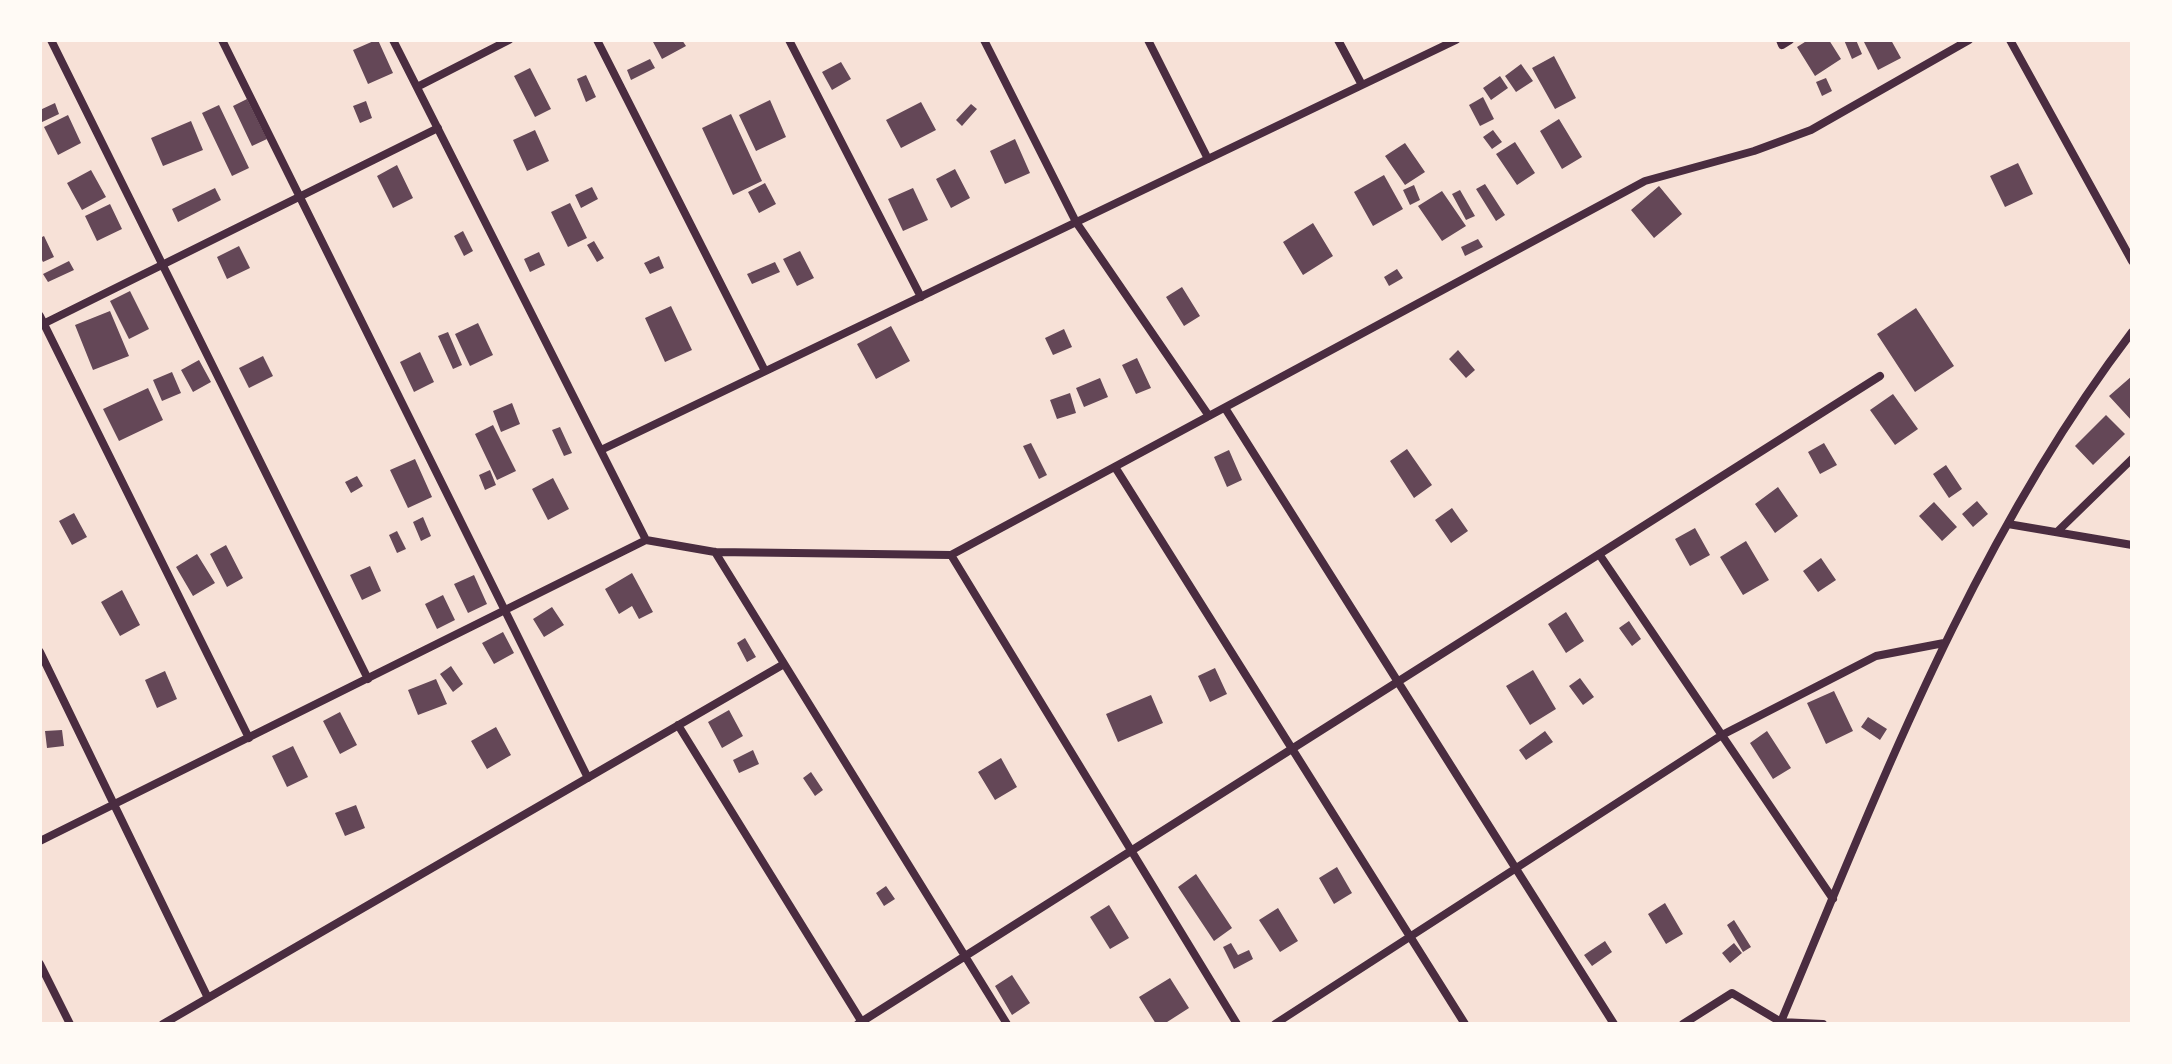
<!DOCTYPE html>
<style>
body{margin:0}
#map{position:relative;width:2172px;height:1064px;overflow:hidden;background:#f7e1d7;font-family:"Source Sans 3",sans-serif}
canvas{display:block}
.frame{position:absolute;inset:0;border:42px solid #fffaf5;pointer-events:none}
</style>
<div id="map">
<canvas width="2172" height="1064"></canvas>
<div class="frame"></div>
</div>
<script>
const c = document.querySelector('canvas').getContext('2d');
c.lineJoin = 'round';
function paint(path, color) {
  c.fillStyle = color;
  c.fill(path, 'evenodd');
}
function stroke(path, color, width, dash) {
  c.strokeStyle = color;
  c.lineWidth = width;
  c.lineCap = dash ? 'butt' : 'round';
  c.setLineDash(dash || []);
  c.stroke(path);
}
const building = new Path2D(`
 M376 40H378L393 73 368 84 353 50Z
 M652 40H682L686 46 662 59Z
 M1808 40H1829L1841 59 1815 76 1797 47Z
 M1844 40H1856L1862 54 1852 59Z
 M1863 40H1891L1901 58 1878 70Z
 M1554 56 1576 98 1555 109 1532 68Z
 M650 59 655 68 631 80 627 70Z
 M841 62 851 79 832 90 822 72Z
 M1521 64 1533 81 1516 92 1505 76Z
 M530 68 551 109 535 117 514 76Z
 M586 75 596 97 586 102 577 79Z
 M1500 76 1508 88 1491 100 1483 88Z
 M1826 78 1832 91 1822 96 1816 82Z
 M1483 97 1494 119 1480 126 1469 105Z
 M247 99 267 139 252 146 233 106Z
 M770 100 786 137 756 151 739 115Z
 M366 101 372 118 360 123 353 106Z
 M921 102 936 130 901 148 886 120Z
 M55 103 59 114 40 123V110Z
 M971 104 977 109 962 126 956 120Z
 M219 105 249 168 232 176 202 113Z
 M731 114 762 181 733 195 702 128Z
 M68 115 81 143 58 155 44 127Z
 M1559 119 1582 157 1562 169 1540 131Z
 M191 121 203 150 163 166 151 138Z
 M535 130 549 161 527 171 513 140Z
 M1493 130 1502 142 1492 149 1483 137Z
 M1015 139 1030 173 1005 184 990 151Z
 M1515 142 1535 173 1517 185 1496 154Z
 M1405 143 1425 172 1405 185 1385 156Z
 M2018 163 2033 194 2005 207 1990 176Z
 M397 165 413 198 393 208 377 176Z
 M955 169 970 198 951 208 936 179Z
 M91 170 106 197 82 210 67 183Z
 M1384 175 1403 209 1373 226 1354 192Z
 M765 183 776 204 759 213 748 192Z
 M1485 184 1505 215 1496 221 1476 189Z
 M1414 185 1420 200 1410 205 1403 190Z
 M1659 186 1682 214 1654 238 1631 210Z
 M592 187 598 199 581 208 575 195Z
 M215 188 221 200 178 222 172 209Z
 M913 188 928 220 903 231 888 199Z
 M1460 190 1475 216 1466 220 1452 194Z
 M1442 191 1466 226 1442 241 1418 206Z
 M570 203 587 238 568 247 551 212Z
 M110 204 122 229 97 241 85 216Z
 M1313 223 1333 256 1303 275 1283 242Z
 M463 231 473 251 464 256 454 236Z
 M44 236 54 257 43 262 40 256V238Z
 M1478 239 1483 247 1465 256 1461 247Z
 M594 241 604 258 597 262 587 245Z
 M239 246 250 268 227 279 217 257Z
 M800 251 814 278 797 286 783 259Z
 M539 252 545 265 530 272 524 259Z
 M659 256 664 268 650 274 644 263Z
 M69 261 74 270 48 282 43 274Z
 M775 262 780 272 752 284 747 274Z
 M1397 269 1403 278 1389 286 1384 277Z
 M1182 287 1200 316 1184 326 1166 297Z
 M130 291 149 329 129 339 110 301Z
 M671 306 692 350 665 362 645 318Z
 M1916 308 1954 366 1915 392 1877 334Z
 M110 311 129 356 93 370 75 325Z
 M478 323 493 355 470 366 455 334Z
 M891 326 910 361 876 379 857 344Z
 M1064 329 1072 347 1053 355 1045 338Z
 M448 332 462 365 453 369 438 336Z
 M1458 350 1475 370 1466 378 1449 359Z
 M420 352 434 382 414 392 400 362Z
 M263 356 273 376 249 388 239 368Z
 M1137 358 1151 388 1136 394 1122 365Z
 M199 360 211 382 193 392 181 370Z
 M172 372 181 393 162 401 153 380Z
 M2132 376V421L2109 396Z
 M1100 378 1108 397 1084 407 1076 388Z
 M148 388 163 420 119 441 103 409Z
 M1070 393 1076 413 1057 419 1050 400Z
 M1893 394 1918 429 1895 445 1870 410Z
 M512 403 520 424 501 432 493 411Z
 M2106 415 2125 434 2093 465 2075 446Z
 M493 425 516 471 497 480 475 434Z
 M560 427 572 453 564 456 552 430Z
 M1031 443 1047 475 1039 479 1023 446Z
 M1824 443 1837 465 1820 474 1808 452Z
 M1407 449 1432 485 1414 498 1390 461Z
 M1229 450 1242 480 1227 487 1214 457Z
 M415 459 432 497 408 508 390 470Z
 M1946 465 1962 489 1949 498 1933 474Z
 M490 470 496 485 485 490 479 475Z
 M357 476 363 486 351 493 345 482Z
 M553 478 569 509 548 520 532 489Z
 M1778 487 1798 516 1775 533 1755 504Z
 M1977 501 1988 514 1973 527 1962 514Z
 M1934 502 1957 527 1942 541 1919 516Z
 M1452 508 1468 531 1451 543 1435 520Z
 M74 513 87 537 72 545 59 521Z
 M423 517 431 536 421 541 413 522Z
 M1695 528 1710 555 1690 566 1675 539Z
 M397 531 406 549 397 553 389 535Z
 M1746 541 1769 580 1743 595 1720 557Z
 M226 545 243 578 227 587 210 554Z
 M197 554 215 583 193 596 176 567Z
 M1821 558 1836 580 1818 592 1803 571Z
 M370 566 381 591 362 600 350 575Z
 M632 573 653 612 639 619 632 606 619 614 605 589Z
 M474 575 487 604 468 613 454 584Z
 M122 590 140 625 120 636 101 602Z
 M443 595 455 620 437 629 425 604Z
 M552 607 564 625 544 637 533 619Z
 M1566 612 1584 641 1566 653 1548 624Z
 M1629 621 1641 639 1632 646 1619 628Z
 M503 632 514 653 494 664 482 643Z
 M745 638 756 657 747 662 737 643Z
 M451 666 463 684 453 692 440 674Z
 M1215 668 1227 694 1210 702 1198 676Z
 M1533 670 1556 709 1530 725 1506 686Z
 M165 671 177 699 157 708 145 680Z
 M1580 678 1594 697 1583 705 1569 686Z
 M436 679 447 704 418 715 408 690Z
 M1834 691 1853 731 1826 744 1807 703Z
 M1151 695 1163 723 1118 742 1106 714Z
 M729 710 743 736 722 748 708 722Z
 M340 712 357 745 340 754 323 721Z
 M1868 717 1887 729 1880 740 1861 727Z
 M496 727 511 755 487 769 471 741Z
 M62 730 64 746 47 748 45 731Z
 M1545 731 1553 742 1526 760 1519 750Z
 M1767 731 1791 768 1773 779 1750 743Z
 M293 746 308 777 287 787 272 756Z
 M753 750 759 764 739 773 733 760Z
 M1001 758 1017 787 995 800 978 772Z
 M811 772 823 790 815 796 803 778Z
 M356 805 365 828 345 836 335 813Z
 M1337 867 1352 893 1334 904 1319 878Z
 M1196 874 1232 928 1214 941 1178 887Z
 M886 886 895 899 884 906 876 893Z
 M1665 903 1683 934 1666 944 1648 914Z
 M1109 905 1129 938 1110 949 1090 917Z
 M1278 908 1298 941 1280 952 1259 920Z
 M1734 920 1751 947 1743 952 1727 925Z
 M1605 941 1612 952 1592 966 1584 955Z
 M1231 943 1238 955 1249 950 1253 959 1234 969 1223 947Z
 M1734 943 1742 953 1730 963 1722 953Z
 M1012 975 1030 1003 1012 1015 995 986Z
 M1170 978 1189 1008 1164 1024H1156L1139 997Z`);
const minor = new Path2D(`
 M51 40 368 679
 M222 40 588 778
 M393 40 646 540
 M597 40 765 371
 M789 40 921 297
 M984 40 1076 222 1209 416
 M1148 40 1208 159
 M1338 40 1362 85
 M1780 40 1782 45 1790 40
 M2010 40 2132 261
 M417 87 509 40
 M40 316 249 738
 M41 325 438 128
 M1225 408 1614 1024
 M601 450 1456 40
 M1115 467 1465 1024
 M2008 524 2132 545
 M2057 532 2132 459
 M715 552 1007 1024
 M1599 554 1833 899
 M951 555 1237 1024
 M40 652 208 998
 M678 725 863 1024
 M40 841 646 540 715 552 951 555 1645 181 1754 151 1811 130 1969 40
 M40 964 70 1024
 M163 1024 784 664
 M858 1024 1880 376
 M1275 1024 1722 735 1876 656 1944 643
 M1683 1024 1732 993 1781 1022 1823 1024
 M1780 1024C1880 786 1974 539 2132 332`);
paint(building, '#644757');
stroke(minor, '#4a2c40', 8);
</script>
